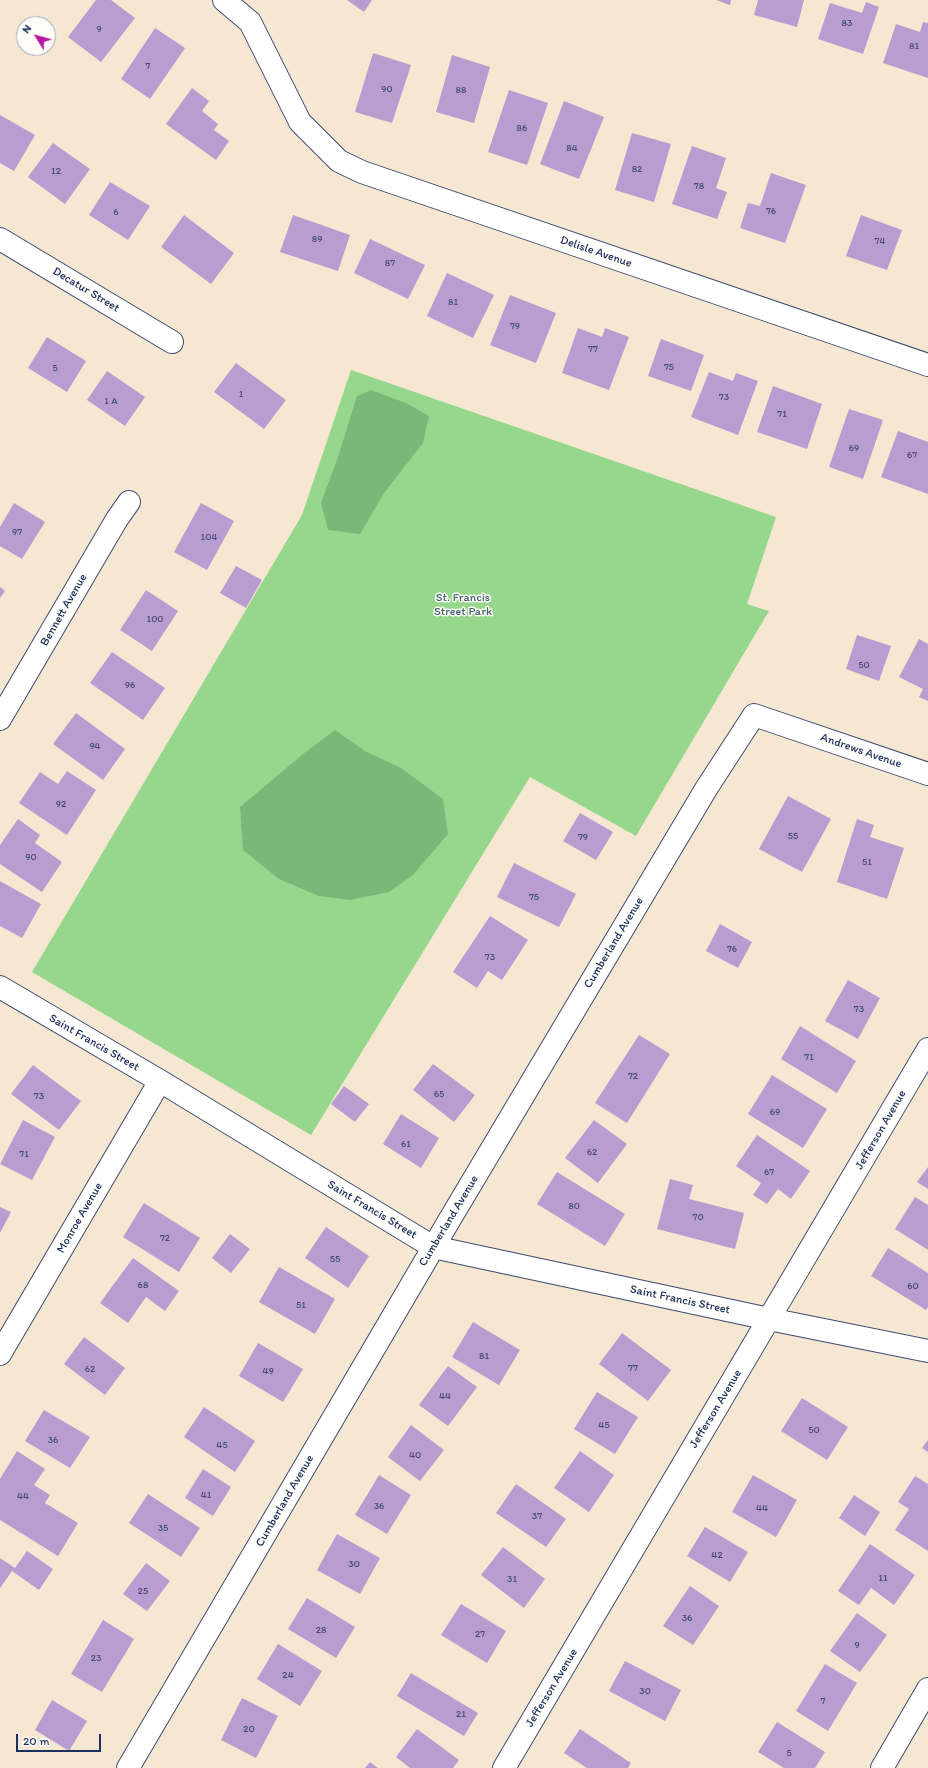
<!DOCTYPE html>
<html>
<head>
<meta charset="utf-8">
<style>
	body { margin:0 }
	#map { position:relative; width:928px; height:1768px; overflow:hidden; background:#f6e7d2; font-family:Itim,sans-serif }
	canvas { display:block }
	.north { position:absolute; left:16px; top:16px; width:40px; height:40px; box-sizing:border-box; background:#fdfcf7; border:1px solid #a3aaba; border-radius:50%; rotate:307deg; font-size:11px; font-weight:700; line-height:16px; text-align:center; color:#1b2f5e }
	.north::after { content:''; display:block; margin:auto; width:14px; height:18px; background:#b5179e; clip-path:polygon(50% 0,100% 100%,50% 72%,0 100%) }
	.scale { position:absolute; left:16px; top:1734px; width:85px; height:18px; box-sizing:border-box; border:2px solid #1b2f5e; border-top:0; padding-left:5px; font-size:12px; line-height:14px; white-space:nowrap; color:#1b2f5e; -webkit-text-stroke:3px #fdfcf7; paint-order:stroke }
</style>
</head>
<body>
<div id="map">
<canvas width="928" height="1768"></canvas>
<div class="north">N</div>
<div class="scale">20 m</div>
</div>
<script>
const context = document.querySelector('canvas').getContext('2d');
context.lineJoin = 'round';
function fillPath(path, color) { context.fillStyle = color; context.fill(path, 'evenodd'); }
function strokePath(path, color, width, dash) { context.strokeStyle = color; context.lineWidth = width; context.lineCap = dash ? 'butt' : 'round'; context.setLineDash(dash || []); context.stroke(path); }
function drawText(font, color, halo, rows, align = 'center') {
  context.font = font + ' Itim,sans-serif'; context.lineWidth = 3; context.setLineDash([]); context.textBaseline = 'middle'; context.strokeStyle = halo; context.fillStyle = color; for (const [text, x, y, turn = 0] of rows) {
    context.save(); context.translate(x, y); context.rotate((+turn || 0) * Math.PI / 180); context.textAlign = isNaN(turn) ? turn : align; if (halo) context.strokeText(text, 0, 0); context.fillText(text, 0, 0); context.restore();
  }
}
const green = new Path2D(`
	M351,370L776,517L747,604L769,611L636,836L530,777L311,1135L32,972L302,515Z`);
const forest = new Path2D(`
	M371,390L406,403L429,416L423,443L384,493L360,534L328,530L321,503L338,457L357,396Z
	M335,730L365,751L401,768L443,799L448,834L413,875L389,892L350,900L319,896L279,879L243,850L240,807L303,754Z`);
const building = new Path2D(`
	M96,0H111L135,18L101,62L68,37Z
	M347,0H372L364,12Z
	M716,0H731L730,5Z
	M758,0H804L797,27L754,15Z
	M866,2L879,7L863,54L818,39L830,3L862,13Z
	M923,22L928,23V78L883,63L896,24L920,32Z
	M155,28L185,48L150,99L121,79Z
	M373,53L411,65L392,123L355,112Z
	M452,55L490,67L474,123L436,112Z
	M192,88L209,101L202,111L218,124L214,130L229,141L216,160L166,124Z
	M509,90L548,103L527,165L488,152Z
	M564,101L604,117L579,179L540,164Z
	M0,115L35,135L14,171L0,163Z
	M632,133L671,144L654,202L615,190Z
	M53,143L90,169L65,204L28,177Z
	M692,146L726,158L716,188L727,192L717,219L672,204Z
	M771,173L806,185L785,243L740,228L748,203L760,206Z
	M110,182L150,206L128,240L89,215Z
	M184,215L234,253L211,284L161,247Z
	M293,215L350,235L338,271L280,252Z
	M861,215L902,230L887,270L846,256Z
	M370,239L425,265L408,299L354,273Z
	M447,273L494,295L473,338L427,316Z
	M510,295L556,313L536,363L490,345Z
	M578,328L602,337L605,328L629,337L609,390L562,373Z
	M47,337L86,361L67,392L28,368Z
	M661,339L704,355L691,391L648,376Z
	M236,363L286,400L264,429L214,392Z
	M107,371L145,397L125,426L87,400Z
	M709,372L733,381L736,373L758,381L738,435L691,417Z
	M773,386L822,404L807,449L757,432Z
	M849,409L883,420L863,479L829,467Z
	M898,431L928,442V494L881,477Z
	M14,503L45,522L22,559L0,546V527Z
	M201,503L234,521L207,570L174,552Z
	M236,566L262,580L246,608L220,593Z
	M0,587L5,591L0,598Z
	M146,590L178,611L152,651L120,630Z
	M857,635L891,646L879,681L846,669Z
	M919,639L928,644V701L919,697L923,689L899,677Z
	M112,652L165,688L143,720L90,683Z
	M76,713L125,749L103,780L53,744Z
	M67,771L96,790L67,835L19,803L40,772L58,784Z
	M788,796L831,819L802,872L759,849Z
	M580,813L613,832L596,860L563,841Z
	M18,819L40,835L35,843L62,862L42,892L0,864V845Z
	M857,819L874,825L870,837L904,848L887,899L837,882Z
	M514,863L576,894L559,927L497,897Z
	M0,881L41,904L22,938L0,926Z
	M490,916L528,940L502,980L488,971L477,988L453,972Z
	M720,924L752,942L738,968L706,951Z
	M848,980L880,998L858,1039L825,1021Z
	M800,1026L856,1061L837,1093L781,1059Z
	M639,1035L670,1054L627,1123L595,1103Z
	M433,1064L475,1095L454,1122L413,1090Z
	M33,1065L81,1101L59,1130L11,1094Z
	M772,1075L827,1109L803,1148L748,1114Z
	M344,1086L369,1104L355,1122L331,1104Z
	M401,1114L439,1138L421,1168L383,1144Z
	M23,1120L55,1137L32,1180L0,1164Z
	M594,1120L627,1144L598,1183L565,1158Z
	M757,1135L810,1171L791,1199L778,1189L767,1204L753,1195L761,1183L736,1166Z
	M928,1167V1189L917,1182Z
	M557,1172L625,1214L605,1246L537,1204Z
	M670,1179L693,1185L689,1199L744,1213L735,1249L657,1229Z
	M915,1197L928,1205V1250L895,1229Z
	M144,1203L200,1238L179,1272L123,1237Z
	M0,1207L11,1212L0,1233Z
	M326,1227L369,1256L348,1288L305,1258Z
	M230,1234L250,1249L231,1273L212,1258Z
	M888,1248L928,1273V1307L926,1310L871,1276Z
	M133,1258L179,1291L165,1311L146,1297L128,1323L100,1303Z
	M279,1267L335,1299L315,1334L259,1302Z
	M473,1322L520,1350L499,1385L452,1357Z
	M622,1333L671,1370L648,1401L599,1364Z
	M84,1337L125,1368L105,1395L64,1364Z
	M258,1343L303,1369L283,1402L239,1376Z
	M448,1366L477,1387L448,1426L419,1405Z
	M597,1392L638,1417L615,1454L574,1429Z
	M802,1398L848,1427L827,1460L781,1431Z
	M204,1407L255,1441L235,1472L184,1437Z
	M44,1410L90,1437L70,1468L25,1441Z
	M411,1425L444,1450L420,1481L388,1457Z
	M928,1440V1452L922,1448Z
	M17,1451L45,1469L34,1485L50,1495L45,1503L78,1523L58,1556L0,1520V1479Z
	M580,1451L614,1475L589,1512L554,1488Z
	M203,1469L231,1487L213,1516L185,1498Z
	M379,1475L411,1495L387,1534L355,1515Z
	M753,1475L797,1500L776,1537L732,1512Z
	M915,1476L928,1484V1551L895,1530L909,1509L898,1502Z
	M516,1484L566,1519L546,1547L496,1513Z
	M148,1494L200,1528L181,1557L129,1523Z
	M854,1495L880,1512L865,1536L839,1518Z
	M705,1527L748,1552L730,1582L687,1556Z
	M337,1534L380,1558L360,1594L317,1570Z
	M870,1544L915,1575L894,1605L871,1588L859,1605L838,1591Z
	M503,1547L545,1579L524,1608L481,1575Z
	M27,1551L53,1569L39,1590L12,1571L0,1588V1558L15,1568Z
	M146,1563L170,1581L147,1611L123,1594Z
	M690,1586L719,1606L693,1645L663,1626Z
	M307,1598L355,1627L336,1658L288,1629Z
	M461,1604L506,1631L487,1663L441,1635Z
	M857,1613L887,1635L860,1672L830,1651Z
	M103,1620L134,1639L102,1692L71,1674Z
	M278,1644L322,1671L300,1706L257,1679Z
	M625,1661L681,1690L665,1721L609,1691Z
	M825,1664L857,1683L828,1731L796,1711Z
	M411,1673L478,1713L464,1736L397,1696Z
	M242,1698L278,1716L256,1758L221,1740Z
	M52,1700L87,1721L69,1751L35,1730Z
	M777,1722L825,1752L815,1768H784L758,1752Z
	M417,1729L459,1760L453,1768H410L396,1757Z
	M580,1729L631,1763L628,1768H587L564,1753Z
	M370,1762L378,1768H365Z`);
const street = new Path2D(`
	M224,0L250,22L300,122L339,161L362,172L928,365
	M0,239L172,342
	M0,719L117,519L129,502
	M0,987L160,1081L433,1247L769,1319L928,1351
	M0,1354L160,1081
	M128,1768L450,1219L706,789L754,715L928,774
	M504,1768L928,1049
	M882,1768L928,1689`);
const numberNames = [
	["83",847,23],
	["9",99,29],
	["81",914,46],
	["7",148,66],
	["90",387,89],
	["88",461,90],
	["86",522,128],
	["84",572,148],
	["82",637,169],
	["12",56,171],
	["78",699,186],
	["76",771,211],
	["6",116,212],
	["89",317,239],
	["74",880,241],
	["87",390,263],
	["81",453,302],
	["79",515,326],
	["77",593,349],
	["75",669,367],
	["5",55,368],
	["1",241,394],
	["73",724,397],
	["1 A",111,401],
	["71",782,414],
	["69",854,448],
	["67",912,455],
	["97",17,532],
	["104",209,537],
	["100",155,619],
	["50",864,665],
	["96",130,685],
	["94",95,746],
	["92",61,804],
	["55",793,836],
	["79",583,837],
	["90",31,857],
	["51",867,862],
	["75",534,897],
	["76",732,949],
	["73",490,957],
	["73",859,1009],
	["71",809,1057],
	["72",633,1076],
	["65",439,1094],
	["73",39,1096],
	["69",775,1112],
	["61",406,1144],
	["62",592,1152],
	["71",24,1154],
	["67",769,1172],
	["80",574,1206],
	["70",698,1217],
	["72",165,1238],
	["55",335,1259],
	["68",143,1285],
	["60",913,1286],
	["51",301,1305],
	["81",484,1356],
	["77",633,1368],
	["62",90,1369],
	["49",268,1371],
	["44",445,1396],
	["45",604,1425],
	["50",814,1430],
	["36",53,1440],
	["45",222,1445],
	["40",415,1455],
	["41",206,1495],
	["44",23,1496],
	["36",379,1506],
	["44",762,1508],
	["37",537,1516],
	["35",163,1528],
	["42",717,1555],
	["30",354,1564],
	["11",883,1578],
	["31",512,1579],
	["25",143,1591],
	["36",687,1618],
	["28",321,1630],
	["27",480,1634],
	["9",857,1645],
	["23",96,1658],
	["24",288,1675],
	["30",645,1691],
	["7",823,1701],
	["21",461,1714],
	["20",249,1729],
	["5",789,1753]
];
const streetNames = [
	["Delisle Avenue",596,252,19],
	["Decatur Street",86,290,31],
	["Bennett Avenue",64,610,-60],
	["Andrews Avenue",861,751,19],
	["Cumberland Avenue",614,943,-59],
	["Saint Francis Street",94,1043,30],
	["Jefferson Avenue",881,1130,-60],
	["Saint Francis Street",372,1210,31],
	["Monroe Avenue",80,1218,-60],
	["Cumberland Avenue",449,1221,-59],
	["Saint Francis Street",680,1300,12],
	["Jefferson Avenue",716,1409,-59],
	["Cumberland Avenue",285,1501,-60],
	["Jefferson Avenue",552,1688,-59]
];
const parkNames = [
	["St. Francis",463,598],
	["Street Park",463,612]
];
fillPath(green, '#97d78d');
fillPath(forest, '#79b878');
fillPath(building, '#b99cd0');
strokePath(street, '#3c4b6f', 24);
strokePath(street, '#fff', 22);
drawText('10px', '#424a7a', null, numberNames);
drawText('12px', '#1b2f5e', '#fdfcf7', streetNames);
drawText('12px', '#40616c', '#fdfcf7', parkNames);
</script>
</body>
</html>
